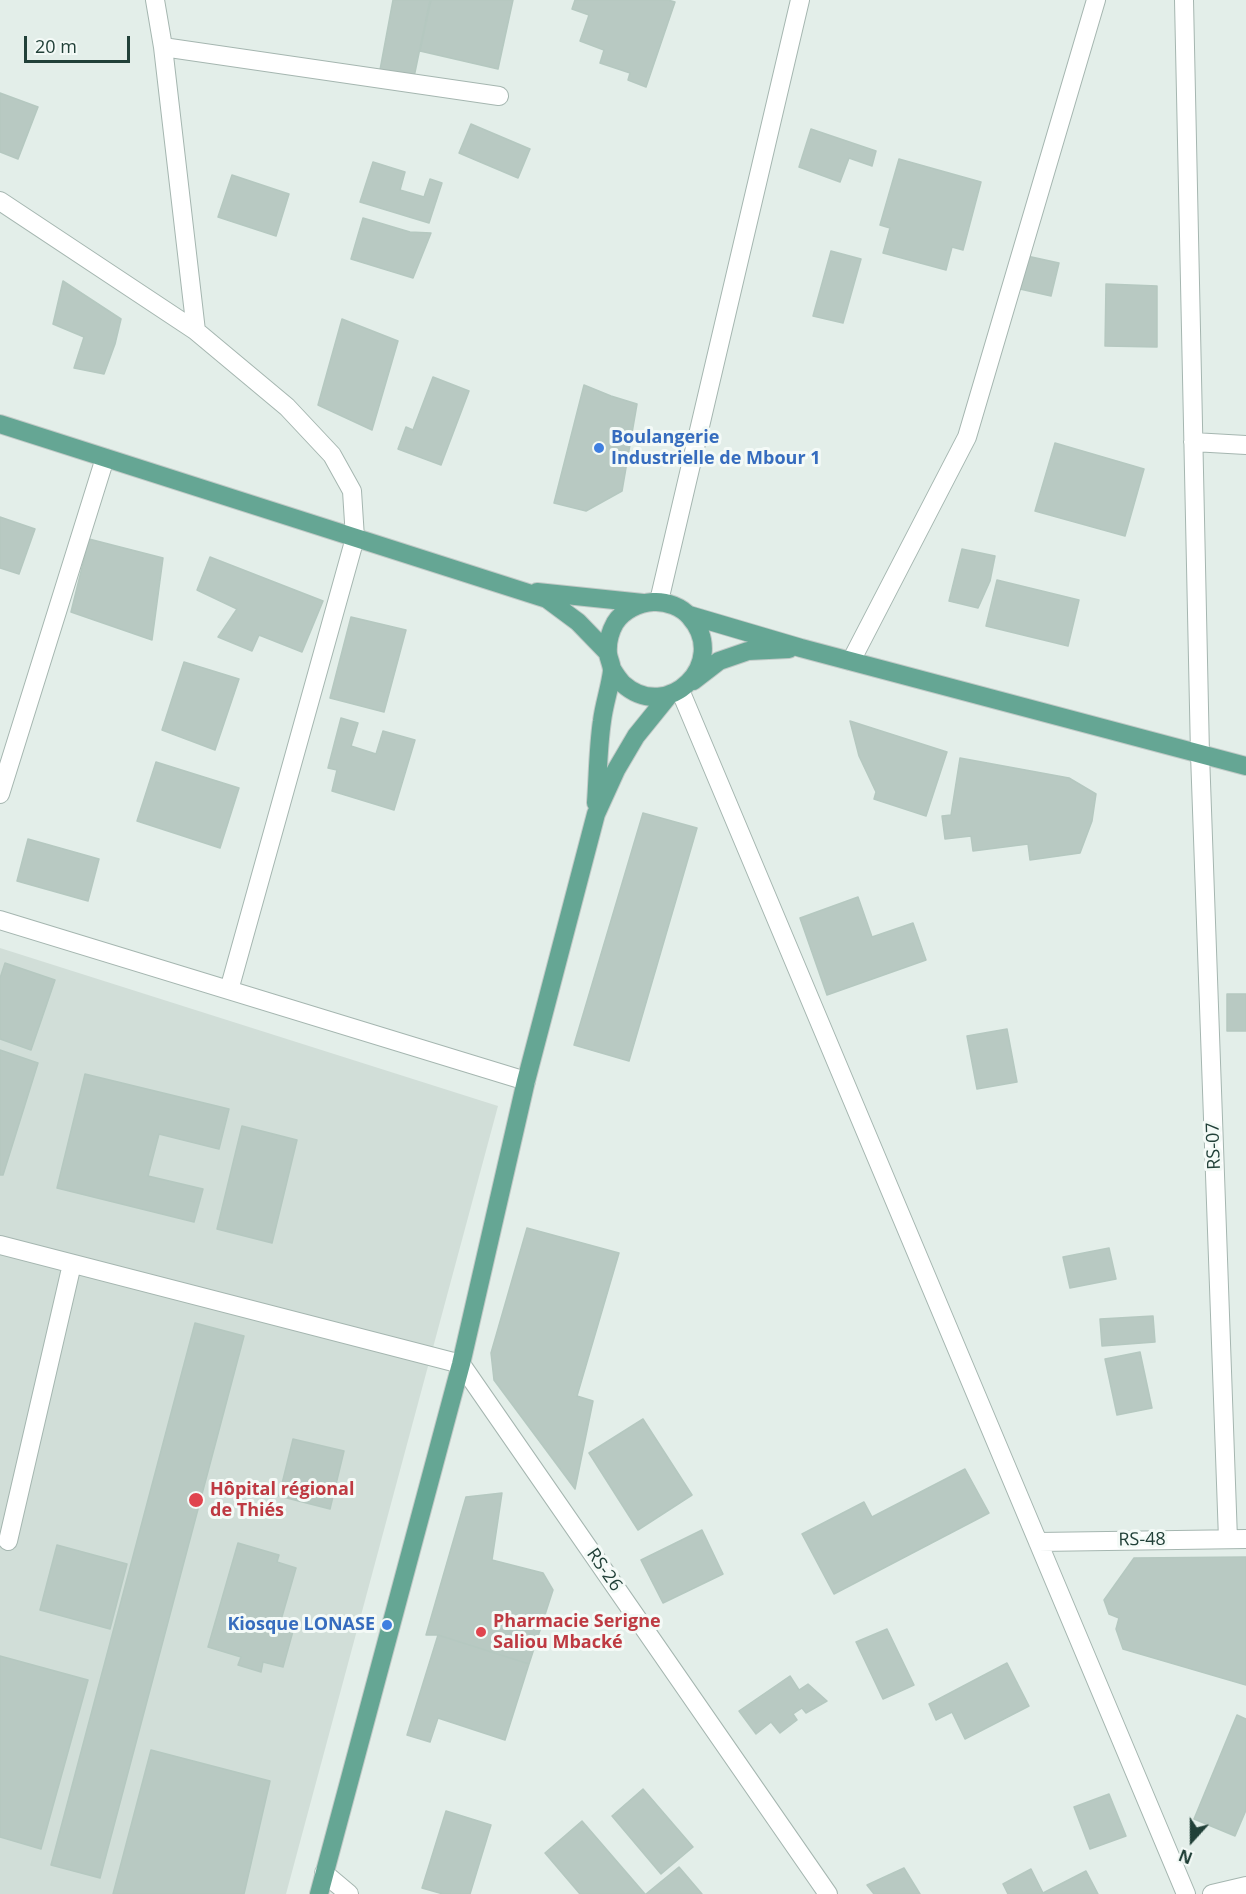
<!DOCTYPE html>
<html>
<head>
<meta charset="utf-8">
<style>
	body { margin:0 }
	#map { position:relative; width:1246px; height:1894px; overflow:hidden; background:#e3eee9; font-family:"Open Sans",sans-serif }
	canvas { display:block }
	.north { position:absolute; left:1162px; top:1810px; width:60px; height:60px; -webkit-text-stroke:4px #f4faf7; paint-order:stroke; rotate:201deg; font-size:16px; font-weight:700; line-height:24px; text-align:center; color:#214038 }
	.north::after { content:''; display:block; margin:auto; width:21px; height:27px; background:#214038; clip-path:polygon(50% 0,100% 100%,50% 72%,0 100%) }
	.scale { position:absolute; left:24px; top:36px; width:106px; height:27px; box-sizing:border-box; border:3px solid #214038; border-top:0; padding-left:8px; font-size:18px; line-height:21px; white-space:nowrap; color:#214038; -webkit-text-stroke:4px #f4faf7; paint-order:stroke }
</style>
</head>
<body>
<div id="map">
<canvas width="1246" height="1894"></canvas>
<div class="north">N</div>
<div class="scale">20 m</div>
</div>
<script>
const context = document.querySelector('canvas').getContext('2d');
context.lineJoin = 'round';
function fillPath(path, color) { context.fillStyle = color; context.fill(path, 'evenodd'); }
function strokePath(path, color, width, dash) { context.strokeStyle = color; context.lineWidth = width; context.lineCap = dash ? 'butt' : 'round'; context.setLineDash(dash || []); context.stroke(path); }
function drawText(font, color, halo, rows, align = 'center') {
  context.font = font + ' "Open Sans",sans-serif'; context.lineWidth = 6; context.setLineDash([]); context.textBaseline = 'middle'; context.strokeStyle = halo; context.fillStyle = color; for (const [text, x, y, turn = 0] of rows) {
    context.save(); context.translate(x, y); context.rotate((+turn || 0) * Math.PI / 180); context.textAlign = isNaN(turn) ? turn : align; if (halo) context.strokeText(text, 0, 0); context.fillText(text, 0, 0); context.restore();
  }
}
const built = new Path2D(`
	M0,948L498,1106L286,1894H0Z`);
const building = new Path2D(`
	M393,0H430L414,77L380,70Z
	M431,0H513L498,69L420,51Z
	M575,0H668L675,2L646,87L628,80L630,73L600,63L604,50L580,41L589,15L572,9Z
	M0,93L38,107L18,159L0,152Z
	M471,124L530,149L518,178L459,153Z
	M811,129L876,151L872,166L849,158L840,182L799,167Z
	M899,159L981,182L963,250L952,247L946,270L883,253L890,228L880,225Z
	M373,162L405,172L400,190L424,197L430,179L442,183L429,223L360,202Z
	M232,175L289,194L276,236L218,217Z
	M363,218L410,232L431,233L413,278L351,259Z
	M831,251L861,259L843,323L813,316Z
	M1027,256L1059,263L1051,296L1020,289Z
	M63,281L121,319L115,344L104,374L74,368L84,337L53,324Z
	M1106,284L1157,286V347L1105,346Z
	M342,319L398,341L372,430L318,405Z
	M433,377L469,391L441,465L398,449L406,427L413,430Z
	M584,385L611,396L637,404L622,491L586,511L554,503Z
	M1055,443L1144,469L1125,536L1035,511Z
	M0,517L35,529L19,574L0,568Z
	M89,539L163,558L152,640L71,612Z
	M962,549L995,556L990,581L978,608L949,601Z
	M210,557L323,601L302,652L259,635L252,651L218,637L237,609L197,590Z
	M997,580L1079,600L1068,646L986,626Z
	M351,617L406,630L384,712L330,698Z
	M184,662L239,679L215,750L162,730Z
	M341,718L358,723L351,746L376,754L383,731L415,740L394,810L332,791L337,770L328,768Z
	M850,721L947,752L926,816L874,799L876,792L859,756Z
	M960,758L1069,778L1096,794L1092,821L1080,853L1030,860L1028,844L973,851L971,836L945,839L942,816L951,815Z
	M156,762L239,788L220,848L137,821Z
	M643,813L697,828L629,1061L574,1045Z
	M28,839L99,859L88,901L17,881Z
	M858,897L872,937L913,923L926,960L827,995L800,918Z
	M5,963L55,980L31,1050L0,1039V978Z
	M1227,994H1246V1031H1227Z
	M1007,1029L1017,1082L977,1089L967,1036Z
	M0,1050L38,1063L3,1175H0Z
	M85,1074L229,1109L219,1149L159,1134L148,1176L203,1189L194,1222L57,1188Z
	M242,1126L297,1140L272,1243L217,1229Z
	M527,1228L619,1253L577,1396L593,1401L575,1489L494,1380L491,1353Z
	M1109,1248L1116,1279L1070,1288L1063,1257Z
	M1153,1316L1155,1342L1102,1346L1100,1319Z
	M195,1323L244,1336L100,1878L51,1865Z
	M1140,1352L1152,1408L1117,1415L1105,1359Z
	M643,1419L692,1495L638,1530L589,1453Z
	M293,1439L344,1451L330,1509L279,1496Z
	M965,1469L989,1513L834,1594L802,1534L864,1502L872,1517Z
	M502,1493L492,1560L543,1573L553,1590L529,1664L438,1635H426L466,1497Z
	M702,1530L723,1574L663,1603L641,1560Z
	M238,1543L279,1555L277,1562L296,1568L281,1620L295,1624L283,1667L263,1662L261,1672L238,1665L241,1657L208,1647Z
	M57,1545L127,1564L110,1629L40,1610Z
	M1246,1557V1685L1123,1649L1116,1629L1119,1618L1109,1614L1104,1600L1134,1558Z
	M887,1629L914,1685L883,1699L856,1642Z
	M438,1635L529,1664L505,1740L438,1718L430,1742L407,1735Z
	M0,1656L88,1680L41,1849L0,1837Z
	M1007,1663L1029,1706L965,1739L952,1712L936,1720L929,1704Z
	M790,1676L799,1690L808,1684L827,1701L806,1713L802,1708L793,1714L797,1720L780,1733L771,1722L756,1734L739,1711Z
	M1237,1715L1246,1719V1810L1235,1836L1194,1819Z
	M151,1750L270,1781L244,1894H113Z
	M643,1789L693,1847L661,1874L612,1816Z
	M1109,1794L1126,1836L1090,1849L1074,1807Z
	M446,1811L491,1825L470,1894H443L422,1888Z
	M582,1821L645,1894H580L545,1853Z
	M679,1867L702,1894H646Z
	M904,1868L920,1894H874L867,1885Z
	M1031,1869L1043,1893L1086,1871L1098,1894H1008L1003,1884Z`);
const minor = new Path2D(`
	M155,0L163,47L196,331L287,407L332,455L352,491L355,538L229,990
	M1184,0L1200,754L1228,1539
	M163,47L499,96
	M0,201L196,331
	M1193,442L1246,445
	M659,601L800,0
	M851,661L967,437L1096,0
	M680,690L1186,1894
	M0,794L105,458
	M0,920L526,1081
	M0,1245L461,1364L828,1894
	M8,1541L72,1264
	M1038,1542L1246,1539
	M324,1873L349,1894
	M1212,1894L1246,1886`);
const major = new Path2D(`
	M0,424L547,599L578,622L608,653
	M537,592L643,603
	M689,615L801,648L1246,766
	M693,681L719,661L748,651L789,649
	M596,803C598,775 598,748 602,721C604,704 610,688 612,671C612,665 609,660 608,654C607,643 610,632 615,623C623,610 639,603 653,602C666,601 682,607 690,617C730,662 668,724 623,684C619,680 615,674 612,669
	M319,1894L461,1364L526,1081L596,814L616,770L636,736L670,694`);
const markers = [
	[599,448,6,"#3f7fe0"],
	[196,1500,8,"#e0444e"],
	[387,1625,6,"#3f7fe0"],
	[481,1632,6,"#e0444e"]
];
const shopNames = [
	["Boulangerie",611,438],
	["Industrielle de Mbour 1",611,459],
	["Kiosque LONASE",375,1625,"right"]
];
const streetNames = [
	["RS-07",1214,1146,-92],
	["RS-48",1142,1540,-1],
	["RS-26",604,1570,55]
];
const healthNames = [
	["Hôpital régional",210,1490],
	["de Thiés",210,1511],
	["Pharmacie Serigne",493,1622],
	["Saliou Mbacké",493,1643]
];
fillPath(built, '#d1ded8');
fillPath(building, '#b8c9c2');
strokePath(building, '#b5c8c0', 1.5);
strokePath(minor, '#a5b6b0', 20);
strokePath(major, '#c1cac7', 20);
strokePath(minor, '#fff', 18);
strokePath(major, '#65a694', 18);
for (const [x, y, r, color] of markers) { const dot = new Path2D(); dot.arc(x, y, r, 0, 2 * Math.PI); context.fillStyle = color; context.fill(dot); strokePath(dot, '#f4faf7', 2); }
drawText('bold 18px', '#366cbe', '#f4faf7', shopNames, 'left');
drawText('18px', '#214038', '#f4faf7', streetNames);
drawText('bold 18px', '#be3a42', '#f4faf7', healthNames, 'left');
</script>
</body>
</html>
